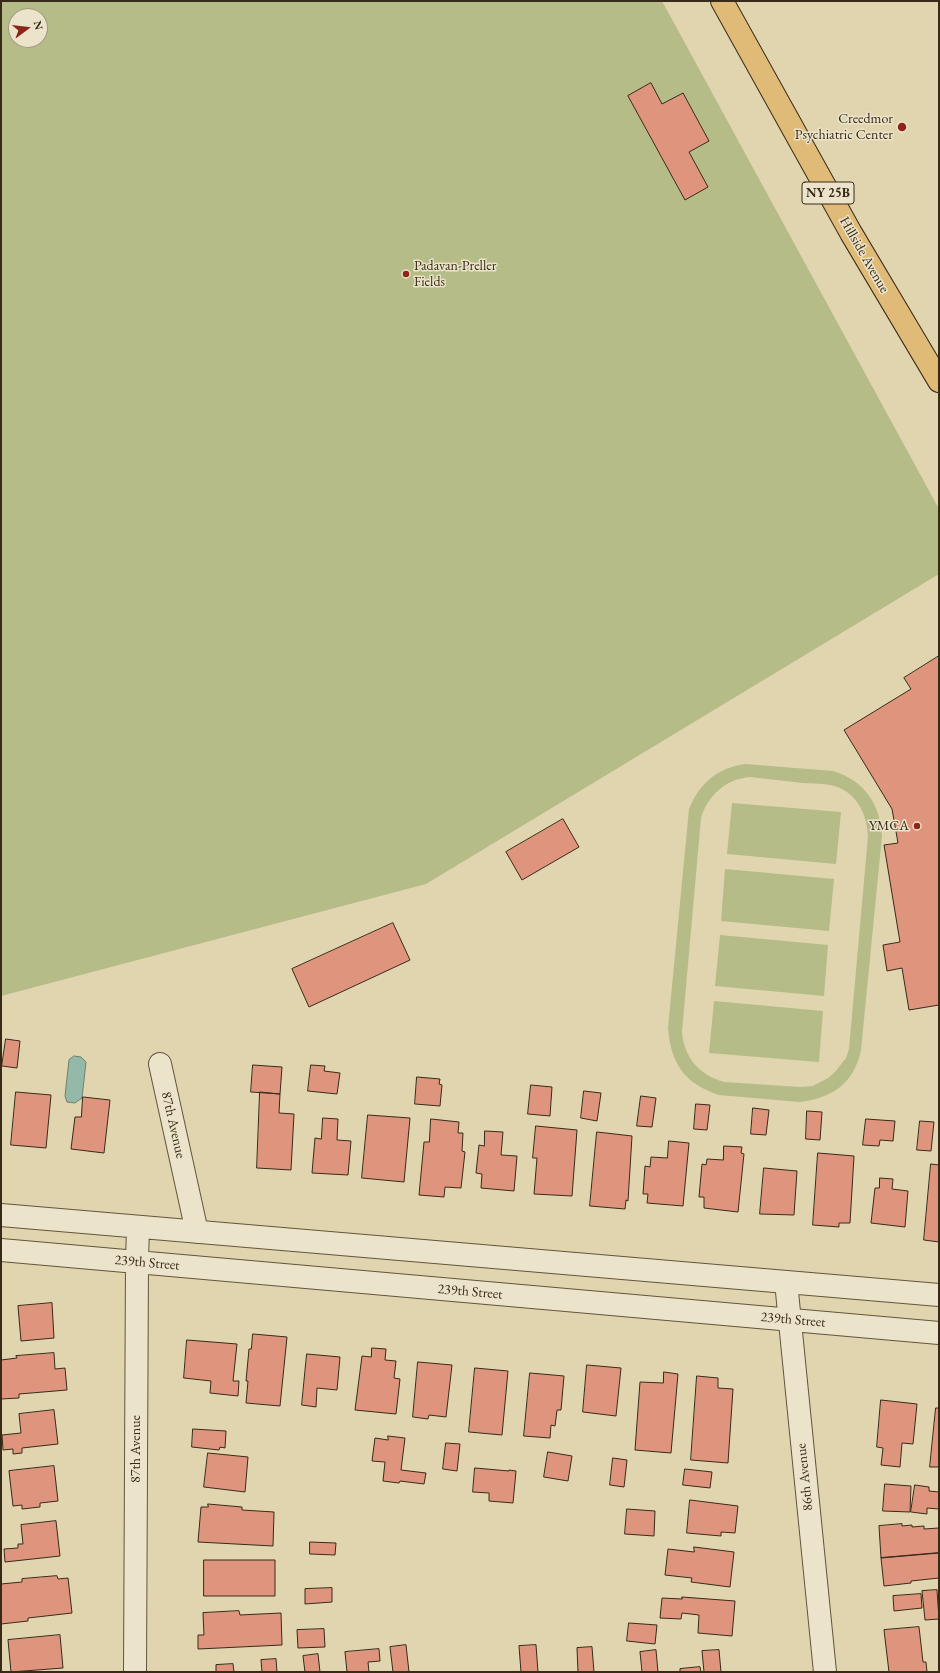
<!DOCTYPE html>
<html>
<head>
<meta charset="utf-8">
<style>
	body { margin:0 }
	#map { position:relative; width:940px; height:1673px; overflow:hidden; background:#e0d5ae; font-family:"EB Garamond",serif }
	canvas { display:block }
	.frame { position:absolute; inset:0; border:2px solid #382a18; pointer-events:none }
	.north { position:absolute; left:8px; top:8px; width:40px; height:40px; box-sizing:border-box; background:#ebe4ca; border:1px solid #a39a83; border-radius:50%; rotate:75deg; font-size:11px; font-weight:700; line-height:16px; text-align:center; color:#382a18 }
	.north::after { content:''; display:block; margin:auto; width:14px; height:18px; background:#8f2418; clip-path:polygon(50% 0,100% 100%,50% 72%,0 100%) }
</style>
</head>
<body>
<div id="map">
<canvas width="940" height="1673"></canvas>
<div class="frame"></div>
<div class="north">N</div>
</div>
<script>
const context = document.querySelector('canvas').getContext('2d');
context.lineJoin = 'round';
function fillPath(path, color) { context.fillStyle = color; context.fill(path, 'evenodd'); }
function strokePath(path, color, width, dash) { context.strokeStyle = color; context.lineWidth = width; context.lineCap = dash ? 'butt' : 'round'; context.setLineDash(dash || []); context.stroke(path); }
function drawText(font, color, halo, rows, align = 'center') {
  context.font = font + ' "EB Garamond",serif'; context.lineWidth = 3; context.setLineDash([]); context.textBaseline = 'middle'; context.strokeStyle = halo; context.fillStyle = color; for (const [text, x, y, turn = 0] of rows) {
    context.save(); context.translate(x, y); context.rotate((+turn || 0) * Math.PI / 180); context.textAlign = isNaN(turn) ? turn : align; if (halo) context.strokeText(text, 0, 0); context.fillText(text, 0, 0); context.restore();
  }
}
const green = new Path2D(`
	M1,1H662L939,509V574L426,884L1,996ZM16,16H40V40H16Z
	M745,764L833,771C865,781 880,804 882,836L861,1050C854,1083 833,1098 800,1102L719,1095C684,1083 671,1064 668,1028L689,809C700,783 717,768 745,764ZM750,777C768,779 785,781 803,783C813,784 824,783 834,786C857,792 867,815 868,836L849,1049L846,1058L835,1072L828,1078L813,1086L800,1087L724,1082C699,1075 684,1057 682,1032L701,818C708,795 726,779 750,777Z
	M732,803L841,812L836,864L727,854Z
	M725,869L834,879L829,931L721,921Z
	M720,935L828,945L824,996L715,986Z
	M714,1001L823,1011L819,1062L709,1053Z`);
const water = new Path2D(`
	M74,1056L81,1057L86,1062L82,1098L75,1103L67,1102L65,1096L69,1060Z`);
const building = new Path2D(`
	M651,83L662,104L683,93L709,141L689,152L708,187L685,200L628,96Z
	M939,656V1005L909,1010L902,968L887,971L883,945L900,942L884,845L898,843L892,809L844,730L911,689L904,678Z
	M563,819L579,847L522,880L506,852Z
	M393,923L410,960L309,1007L292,969Z
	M6,1039L20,1041L17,1068L2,1066Z
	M253,1065L282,1067L280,1094L251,1092Z
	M311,1065L325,1066L324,1071L340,1073L337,1094L308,1091Z
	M417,1077L440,1079L439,1084L442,1085L440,1106L415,1104Z
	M531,1085L552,1087L550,1116L528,1114Z
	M584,1091L601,1093L597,1121L581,1118Z
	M16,1092L51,1095L46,1148L11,1145Z
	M260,1092L280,1094L279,1113L294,1114L291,1170L257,1168Z
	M641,1096L656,1098L652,1127L637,1126Z
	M83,1097L110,1100L104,1153L71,1149L75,1117H81Z
	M696,1104L710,1105L707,1130L694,1129Z
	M753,1108L769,1110L766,1135L751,1134Z
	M807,1111L822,1112L820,1140L806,1139Z
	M368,1115L410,1118L404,1182L362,1178Z
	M323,1118L338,1119L337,1140L351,1141L348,1175L312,1173L315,1138L321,1139Z
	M431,1119L459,1122L458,1133H463L462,1151L465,1152L461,1188L445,1187L444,1197L419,1195L424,1142H429Z
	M866,1119L895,1121L893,1141L880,1140L879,1146L863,1145Z
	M920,1121L934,1122L931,1151L917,1150Z
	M536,1126L577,1130L572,1196L534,1194L537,1158H533Z
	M485,1131L503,1132L501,1155L517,1156L514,1191L481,1188L482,1174L476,1173L479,1145L484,1146Z
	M597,1132L632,1136L628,1201L626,1200L625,1209L590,1206Z
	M669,1141L689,1143L683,1206L647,1203L648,1194H643L645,1166L650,1167L651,1157L667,1158Z
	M724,1146L742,1147L741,1153L744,1154L738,1212L704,1208V1197H699L702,1164L706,1165L707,1159L723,1160Z
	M818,1153L854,1156L850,1223H839V1227L813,1225Z
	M931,1164L939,1165V1242L924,1240Z
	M764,1168L797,1171L794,1215L760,1214Z
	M880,1178L893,1179L892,1189L908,1191L905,1227L871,1223L875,1188H879Z
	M52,1303L54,1338L21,1341L18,1306Z
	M253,1334L287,1337L280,1406L246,1403L248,1381H246L249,1349H251Z
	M187,1340L237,1344L233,1381H239L238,1396L210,1393L211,1381L184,1378Z
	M372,1348L386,1349L385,1360L396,1361L394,1378L400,1379L396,1414L355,1410L362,1356L371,1357Z
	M54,1353L55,1369L65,1368L67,1390L19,1394V1398L1,1399V1360L17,1358L16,1356Z
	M307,1354L340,1357L337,1390L317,1388L316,1407L302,1405Z
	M418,1362L452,1365L446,1417L429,1415L428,1419L413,1417Z
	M587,1365L621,1368L616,1416L583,1412Z
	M475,1368L508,1371L502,1435L469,1432Z
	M664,1372L678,1374L671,1453L635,1450L640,1382L663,1383Z
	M530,1373L564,1376L561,1410H557L555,1426L551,1425L550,1438L524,1436Z
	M697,1376L718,1378V1388L733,1389L728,1463L691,1460Z
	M881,1400L917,1404L913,1444L902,1443L900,1467L881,1465L883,1448L877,1447Z
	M936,1408H939V1467H930Z
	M54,1410L58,1444L22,1448V1453L13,1454V1449L3,1450L2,1435L21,1433L19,1414Z
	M193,1429L226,1431L225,1448L220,1447L219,1450L192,1447Z
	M388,1436L405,1438L401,1470L426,1473L424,1484L400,1481L399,1483L383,1481L385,1462L372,1461L375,1438L388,1440Z
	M446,1443L460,1444L457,1471L443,1469Z
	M548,1452L572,1456L568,1481L544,1477Z
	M208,1453L248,1457L245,1492L204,1487Z
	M613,1458L627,1460L624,1487L610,1485Z
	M54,1466L58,1501L40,1503V1507L22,1509V1505L13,1506L9,1471Z
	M475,1468L509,1471V1470L516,1471L513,1503L489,1501V1493L473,1492Z
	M685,1469L712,1472L710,1488L683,1485Z
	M885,1484L911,1486L910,1512L883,1511Z
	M915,1485L929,1487V1491L939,1492V1509L927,1508V1514L911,1512Z
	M690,1500L738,1506L735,1533L721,1532V1536L687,1533Z
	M208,1504L242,1507V1510L274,1512L273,1546L198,1542L201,1507H208Z
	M627,1509L655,1511L654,1536L625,1534Z
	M56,1521L60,1556L5,1562L4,1549L18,1548V1544H23L21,1525Z
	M902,1524V1526L912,1525V1527L924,1526V1529L939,1528V1553L881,1558L879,1526Z
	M310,1542L336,1543L335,1555L310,1554Z
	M694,1547L734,1552L730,1587L691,1582L692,1578L665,1575L668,1549L694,1552Z
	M939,1553V1578L911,1581V1583L884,1586L881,1558Z
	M204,1560H275V1596H204Z
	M57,1576L58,1579L68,1578L72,1613L28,1618V1621L1,1624V1584L22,1582V1579Z
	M332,1588V1602L305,1604V1589Z
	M937,1590L939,1619L925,1620L922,1591Z
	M921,1594L922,1608L894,1611L893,1596Z
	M682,1597L735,1601L732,1636L698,1633L699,1615L682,1613L681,1619L660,1618L662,1598L682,1599Z
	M239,1611L240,1615L281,1613L282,1645L198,1649V1635H204L203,1613Z
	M629,1623L657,1625L655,1644L627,1641Z
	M919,1627L923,1662H926L927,1672H889L884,1630Z
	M324,1629L325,1647L298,1648L297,1630Z
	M60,1635L63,1668L11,1672L8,1640Z
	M406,1645L409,1672H393L390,1647Z
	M536,1645L538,1672H521L519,1646Z
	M592,1647L594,1672H578L577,1648Z
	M379,1649L380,1661L368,1662L369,1672H347L345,1652Z
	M656,1650L658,1672H642L640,1652Z
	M719,1650L721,1672H704L702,1651Z
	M318,1654L320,1672H305L303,1656Z
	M276,1659L277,1672H262L261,1660Z
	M233,1664L234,1672H216V1665Z
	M700,1667L701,1672H680V1669Z`);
const street = new Path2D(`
	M160,1064L197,1232
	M1,1215L939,1295
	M1,1250L939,1333
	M786,1282L825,1672
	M135,1672L137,1262L138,1227`);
const primary = new Path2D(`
	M722,1L851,233L939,381`);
const markers = [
	[902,127,5,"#8f2418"],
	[406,274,4,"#8f2418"],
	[917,826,4,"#8f2418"]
];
const shields = [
	[828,193,52]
];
const shieldNames = [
	["NY 25B",828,193]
];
const poiNames = [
	["Creedmor",893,119],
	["Psychiatric Center",893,135],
	["Padavan-Preller",414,266,"left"],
	["Fields",414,282,"left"],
	["YMCA",909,826]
];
const streetNames = [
	["Hillside Avenue",864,255,60],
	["87th Avenue",173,1125,77],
	["239th Street",147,1263,5],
	["239th Street",470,1292,5],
	["239th Street",793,1320,5],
	["87th Avenue",136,1449,-90],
	["86th Avenue",805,1477,-96]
];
fillPath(green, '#b5bc88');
fillPath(water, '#94b9a9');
strokePath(water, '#6f806f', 1);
fillPath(building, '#df957d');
strokePath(building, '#382a18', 1);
strokePath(street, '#62553e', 24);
strokePath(primary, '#382a18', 24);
strokePath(street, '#ebe4ca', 22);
strokePath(primary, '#e0ba77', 22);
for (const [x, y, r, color] of markers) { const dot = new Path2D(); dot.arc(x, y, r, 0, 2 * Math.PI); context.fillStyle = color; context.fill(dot); strokePath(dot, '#ebe4ca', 1.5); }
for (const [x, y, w] of shields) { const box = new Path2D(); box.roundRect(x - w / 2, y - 11, w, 22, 3); context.fillStyle = '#ebe4ca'; context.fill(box); strokePath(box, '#382a18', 1); }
drawText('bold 13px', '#382a18', null, shieldNames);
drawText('14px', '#382a18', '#ebe4ca', poiNames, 'right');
drawText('14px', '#382a18', '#ebe4ca', streetNames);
</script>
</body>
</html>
